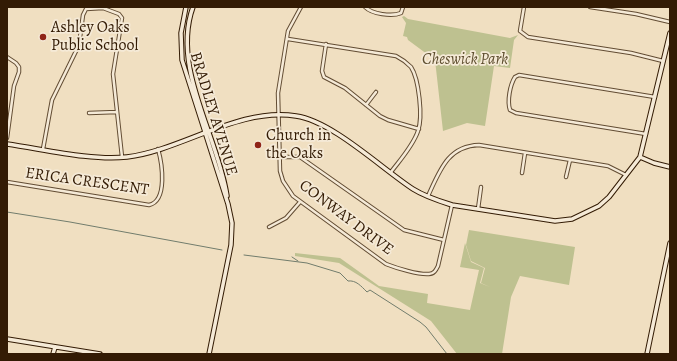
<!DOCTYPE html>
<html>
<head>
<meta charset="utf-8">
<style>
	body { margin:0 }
	#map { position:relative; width:677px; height:361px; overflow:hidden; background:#f0dfc1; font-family:Alegreya,serif }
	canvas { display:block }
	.frame { position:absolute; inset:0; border:8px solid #331b04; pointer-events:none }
</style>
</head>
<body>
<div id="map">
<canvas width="677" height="361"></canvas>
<div class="frame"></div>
</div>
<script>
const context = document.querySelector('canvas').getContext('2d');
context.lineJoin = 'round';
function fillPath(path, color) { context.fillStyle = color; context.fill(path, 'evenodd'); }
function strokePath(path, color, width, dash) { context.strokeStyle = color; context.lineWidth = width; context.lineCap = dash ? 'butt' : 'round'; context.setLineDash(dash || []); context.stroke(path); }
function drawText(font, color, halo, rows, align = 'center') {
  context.font = font + ' Alegreya,serif'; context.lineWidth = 3.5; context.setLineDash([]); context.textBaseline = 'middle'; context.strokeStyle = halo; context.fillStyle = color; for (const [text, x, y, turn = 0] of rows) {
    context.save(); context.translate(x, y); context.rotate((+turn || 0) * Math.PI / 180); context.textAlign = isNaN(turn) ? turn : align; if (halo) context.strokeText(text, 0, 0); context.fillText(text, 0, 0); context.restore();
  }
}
const green = new Path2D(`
	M404,16L408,19L510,38L518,35L514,40L510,68L494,66L485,126L467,123L443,131L435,60L408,40L407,37L403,36L406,23L402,17Z
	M469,230L575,247L569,285L520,276L511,297L502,354H457L431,321L339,263L295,256V253L340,258L379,286L428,294L427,303L470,310L479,270L460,267L465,243L471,262L484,268L480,283L490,287L481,283L485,268L471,261L466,245Z`);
const stream = new Path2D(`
	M7,212L70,222L222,250
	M244,255L307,263L340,273L348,281C356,280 361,286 367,292L370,290L420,322L426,327L447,354
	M292,257L298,261`);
const street = new Path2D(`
	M301,7L288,31L278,93L280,171L283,181L293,196L386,264C396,268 419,275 429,274C434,274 436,270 438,266L452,205
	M365,7C372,14 392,17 401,13L403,7
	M524,7L520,31L528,37L631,53L663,61
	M590,7L636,14L670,22
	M288,39L396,56C402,59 406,62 411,67C419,79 423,117 418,131C413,146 400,160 391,172
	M326,44L322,71L324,77L345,88L380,116L388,120L419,129
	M7,57L16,63L19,67V72L14,86L7,138
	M366,105L376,92
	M89,113L117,112
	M646,134L516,113L510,110C507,101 510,85 515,77L519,75L655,97
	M43,149L52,100L79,45L83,15L86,9L103,8L119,14L122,18L113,74L122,157
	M278,157H300L404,230L444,240
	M522,173L525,153
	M566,177L570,160
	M7,182L149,205C168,201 162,163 158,149
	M428,196C440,170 448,146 479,145L608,166L626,175
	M478,209L481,187
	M269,227L286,218L300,202`);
const secondary = new Path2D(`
	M186,7L181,33L182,60L228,204L232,223L231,245L209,354
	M193,7C171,68 218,136 227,196
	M7,144C43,149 91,161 127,157C183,150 238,107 296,116C332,121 381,168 413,189C424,196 439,201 452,205L555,221L572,219L599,206L609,197L640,157L670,33
	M640,157L654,163L670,167
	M7,339L100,354
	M53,354L55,347
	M647,354L670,243`);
const markers = [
	[43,37,4,"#8f2418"],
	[258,145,4,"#8f2418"]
];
const poiNames = [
	["Ashley Oaks",51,28],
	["Public School",51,46],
	["Church in",266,136],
	["the Oaks",266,154]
];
const parkNames = [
	["Cheswick Park",465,60]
];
const streetNames = [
	["BRADLEY AVENUE",213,114,73],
	["ERICA CRESCENT",87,182,8],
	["CONWAY DRIVE",346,218,37]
];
fillPath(green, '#bec190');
strokePath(stream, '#717c6c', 1);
strokePath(street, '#624c33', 4.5);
strokePath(secondary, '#331b04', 5.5);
strokePath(street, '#f5ead7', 2.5);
strokePath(secondary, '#f5ead7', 3.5);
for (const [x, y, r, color] of markers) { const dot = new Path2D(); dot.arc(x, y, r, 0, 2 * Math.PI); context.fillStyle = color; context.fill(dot); strokePath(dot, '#f5ead7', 1.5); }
drawText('16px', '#331b04', '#f5ead7', poiNames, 'left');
drawText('italic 16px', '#5d4d2e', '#f5ead7', parkNames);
drawText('16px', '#331b04', '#f5ead7', streetNames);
</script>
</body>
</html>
